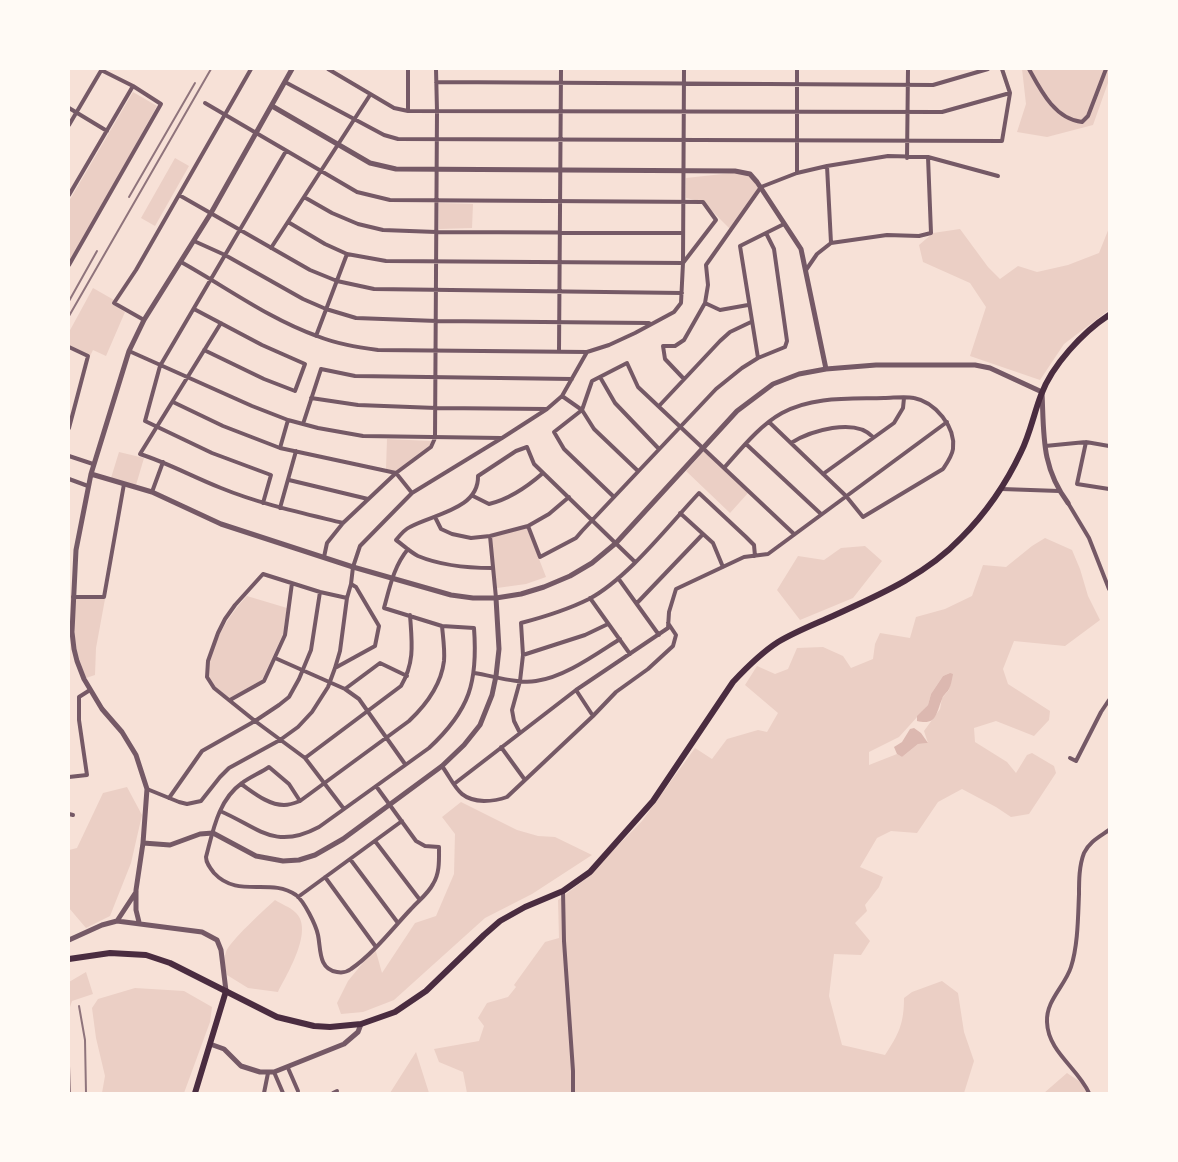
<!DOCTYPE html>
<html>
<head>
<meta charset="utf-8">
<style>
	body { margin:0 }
	#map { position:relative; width:1178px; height:1162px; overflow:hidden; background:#f7e1d7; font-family:"Noto Sans",sans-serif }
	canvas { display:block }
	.frame { position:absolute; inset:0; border:70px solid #fffaf5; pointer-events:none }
</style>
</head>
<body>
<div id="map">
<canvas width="1178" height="1162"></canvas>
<div class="frame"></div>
</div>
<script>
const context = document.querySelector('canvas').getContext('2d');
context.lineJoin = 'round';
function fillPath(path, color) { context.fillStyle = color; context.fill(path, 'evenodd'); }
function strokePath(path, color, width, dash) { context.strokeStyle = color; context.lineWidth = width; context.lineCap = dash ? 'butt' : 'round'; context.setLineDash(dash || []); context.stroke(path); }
const green = new Path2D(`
	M1022,69H1109V80L1093,125L1047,137L1017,132L1026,104Z
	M133,92L157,106L69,265V201Z
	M175,158L189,166L155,226L141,218Z
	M741,172L750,174L761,187L731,230L703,202L686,198V178Z
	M439,203L473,204L472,228L439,229Z
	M1109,228V310L1064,344L1040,380L970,356L986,307L970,283L923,262L919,245L933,233L960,229L988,267L1000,279L1018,266L1037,272L1068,265L1099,253Z
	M93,288L114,300L112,304L125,312L106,356L93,350L90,356L69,345V332Z
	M387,439L431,441L430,446L396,472L386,469Z
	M704,451L748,493L730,513L686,471Z
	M119,452L144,458L136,485L111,478Z
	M527,528L546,577L526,584L497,588L491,537Z
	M1045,538L1072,550L1080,569L1088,596L1100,620L1065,646L1014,641L1003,669L1008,684L1050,711L1049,720L1034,736L996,721L974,728L975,742L1007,762L1016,773L1027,755L1032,753L1054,766L1056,773L1029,814L1011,817L996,807L962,789L938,802L917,833L891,831L877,838L860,867L883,877L879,887L865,905L867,911L855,923L870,941L861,955L834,954L829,996L842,1045L885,1055C899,1034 904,1023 904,998L912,992L942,981L958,993L964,1032L974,1061L964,1093H467L463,1072L439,1062L434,1049L479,1041L484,1026L478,1018L487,1003L508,997L516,987L514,985L545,942L559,938L558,900L583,881L642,821L695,748L712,759L727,739L758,730L767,732L778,713L745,685L757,666L775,674L788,669L797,648L823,647L843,656L851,668L873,659L875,644L880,633L910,638L916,617L945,609L972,596L983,565L1006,567L1032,546ZM950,673L949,690L942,698L940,709L924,731L928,743L918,744L902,757L897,754L869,765V752L899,737L928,705L931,694L943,676Z
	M865,546L882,561L853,598L800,620L777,590L798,556L824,560L841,548Z
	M247,596L287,608L283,634L262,680L230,698C222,693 210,685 209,676C205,651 231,612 247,596Z
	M74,598L105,599L96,648L95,675L86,678L75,648Z
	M127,787L142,815L131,863L110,916L86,928L69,908V850L77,848L103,793Z
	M461,802L517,830L538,836L555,837L592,855L532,894L485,918L394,1000L363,1012L341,1014L337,1003L348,981L375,948L382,973L415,923L436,916L454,874L455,834L442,817Z
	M275,900C281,904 290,907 295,912C315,929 287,974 278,992L248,988L227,975C225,967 223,960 226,952C229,942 265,909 275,900Z
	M86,972L93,994L72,1001L69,1010V982Z
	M135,988L184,991L212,1007L210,1022L184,1093H102L105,1076L96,1038L92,1008L98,999Z
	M416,1052L429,1093H390Z
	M1067,1073L1082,1083L1087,1093H1044Z`);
const water = new Path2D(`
	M950,673L953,674C952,679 951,685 949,689C947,693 943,695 942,699C936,713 937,726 917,721V716L928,705L931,694L943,676Z
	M914,728L921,733L928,743L918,744L902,757L897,754L894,747L902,742L910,729Z`);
const minor = new Path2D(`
	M328,69L394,108L408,111L942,112L1010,93
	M408,69V111
	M1029,69C1041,91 1055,119 1082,122L1088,116L1106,69
	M285,82L384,135L398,139L1002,141L1010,93L1002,69
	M436,82L933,85L988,69
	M205,103L357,192L390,200L703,202L716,220L683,263L386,261L347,254L325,244L288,222
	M69,108L107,131
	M69,125L102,69
	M907,158L908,69
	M827,166L831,243
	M797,173V69
	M69,195L133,86
	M179,195L310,270L337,281L374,289L682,293
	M304,197L332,213L358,224L383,230L436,232L683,233
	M194,241L225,255L303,299L326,309L356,318L437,321L649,323
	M271,248L370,95
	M181,262C226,287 269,319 317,336C337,344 357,347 378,350L587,352L609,345L635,333L674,312L681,303L683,263L684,69
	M69,265L161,104L133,86L101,70
	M806,270L817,254L831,243L887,235L919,236L931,233L928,157
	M705,303L720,310L748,305
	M194,309L262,345L305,364L295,391L264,379L204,350
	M144,320L114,303L136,270L251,69
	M221,323L140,454C168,463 193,477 221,488C260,504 302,513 343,523
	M316,336L347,254
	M69,347L88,356L69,428
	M129,351L252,406L288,420L318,428L363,436L501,438
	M559,351L561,69
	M758,358L740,246L784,224
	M600,377L615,403L659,449
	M684,379L665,359L663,346H675L684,340L705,303L708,285L706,265L761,187L797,173L827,166L888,156L928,157L998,176
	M562,396L582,410L594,429L638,471
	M311,398L358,405L436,408L547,409
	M173,402L223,426L280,448L396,473L412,493
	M659,406L720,341L730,332L751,322
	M303,424L321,369L355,376L572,379
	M1086,442L1077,484L1109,489
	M791,443C810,431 855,417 873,437
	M746,444L821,514
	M1045,446L1086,442L1109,446
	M280,448L288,420
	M69,456L93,464
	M724,468C741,449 760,425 782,413C813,396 850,399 884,398C893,398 905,396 914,398C935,402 956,427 953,449C952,456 947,463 943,469L863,517L846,496L769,422
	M823,474L894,423L903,408L904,398
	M69,479L88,486
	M289,480L368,499
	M1002,489L1059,491
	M152,492L163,462
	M473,496L489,504C510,499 527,487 543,473
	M614,497L564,449L554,432L582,410L592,381L627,363L638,387L794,534
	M263,503L271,475L212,453L145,421L160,366L286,151
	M1068,503L1089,538L1109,589
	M280,508L296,451
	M680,513L713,543L723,567
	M435,517L441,529L452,534L471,538L490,536L528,526L549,514L569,497
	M528,526L540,557L576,538L582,531L716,389L742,368L758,358L785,347L787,341L774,249L766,233
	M490,536L496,598
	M324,557L327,543L343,523L396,473L431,447L435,438L437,111L436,69
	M492,568C467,568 442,566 418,556C410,552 403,545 396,540C400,535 405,529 410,527C434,514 479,509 478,476L516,451L527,447L534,464L635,562
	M618,578L659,635
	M73,597H104L124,484
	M590,598L630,654
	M637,603L703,534
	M523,655L585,635L608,624
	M275,658L345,689L359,699L405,764
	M335,668L375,646L379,626L356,587L351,584
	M474,673C494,676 517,684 536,681C565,677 596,654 620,639
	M345,689L380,663L407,676
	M230,700L264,681L285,635L292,583
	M593,716L616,692L648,669L673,646L676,635L668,623
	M520,733L514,721L512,710L520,681L523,655L521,623C544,617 567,610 589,599C628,578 668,526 699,493L746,537L754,545L755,556
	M501,747L525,780
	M305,758L401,686C415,662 412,643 410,615
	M1070,758L1076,761L1101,712L1109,700
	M442,766C456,786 458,800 484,801C493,801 499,800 507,797L593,716L576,690
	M69,777L87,775L79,720V697L90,690
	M241,784C253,792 268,805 284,805C289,805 295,803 300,801L409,721C426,705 441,686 444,661C445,650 443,637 442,626
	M454,784L576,690L668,628L669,612L676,589L744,557L768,554L947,422
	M147,789L179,802L187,804L201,801L220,777L229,768L280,740L298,727L312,712L328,687L335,668L340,651L347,598L351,584L353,567L360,546L412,493L502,438L547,409L562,396L587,352
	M169,798L202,751L255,721L279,705L289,697L299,679L311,650L320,592
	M300,801L289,784L269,767C260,773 250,777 242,783C218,800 213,831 206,857C206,863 210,868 214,873C238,899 270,877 296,895C304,901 316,925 318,935C321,949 318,969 337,972C342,973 347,972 351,969C374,953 392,929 411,909C418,901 428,894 433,884C440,873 439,859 439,847L425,846L416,841L376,786
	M344,809L305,758L255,721L214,688L207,677L208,661L218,633L225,619L235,605L263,574L320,592L347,598
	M220,811C258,827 274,851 319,827L429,748C470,710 478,682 474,628L442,626L384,608C390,586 394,566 408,549
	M69,814L73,815
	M375,841L420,900
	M350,859L398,923
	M325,877L376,947
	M563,891L564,941L573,1071V1093
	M298,897L402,821
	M288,1068L298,1091
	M274,1072L283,1093
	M264,1093L268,1073
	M333,1093L337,1091
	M1089,1093C1078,1068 1048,1052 1047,1022C1046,1000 1065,986 1071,967C1078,945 1078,917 1079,894C1079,881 1079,866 1084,853C1089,842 1099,837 1109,830`);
const tertiary = new Path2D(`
	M272,106L370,163L396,169L735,171L750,174L757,182L801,249L826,369
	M91,474L152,492L221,524L353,567L451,595L473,598H496L521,594L544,587L570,576L592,563L616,543L737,411L773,384L799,374L826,369L876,365H975L990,368L1042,392C1044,435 1041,467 1068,503
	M143,843L170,845L200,834L213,833L256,856L283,861L299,860L315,855L343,839L442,766L464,745L480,725L492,695L496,676L499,649L496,598
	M117,921L136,892
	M139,922L136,910V890L143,843L147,789L136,755L122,732L102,709L84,679L77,661L74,649L72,632L76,550L91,474L129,351L144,320L211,213L292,69
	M69,940L102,925L117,921L202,932L217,940L221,950L226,991
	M210,1044L224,1049L241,1066L260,1072H274L344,1044L358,1032L361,1024`);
const primary = new Path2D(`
	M195,1093L226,991`);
const trunk = new Path2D(`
	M69,959L110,953L146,955L170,963L277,1017L314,1026L330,1027L361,1024L395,1012L426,991L484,935L500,921L525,907L563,891L590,872L653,801L733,682C747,667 761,653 778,642C793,633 810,626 826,619C874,597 924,577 961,538C986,513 1006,484 1021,452C1030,434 1034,413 1041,395C1052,365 1083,332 1109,315`);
const rail = new Path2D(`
	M129,197L195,83
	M69,301L97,251
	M69,316L211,69
	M79,1006L85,1040L86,1093
	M69,1066L70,1093`);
fillPath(green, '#ebcfc5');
fillPath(water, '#dcb8b0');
strokePath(minor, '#755966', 4);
strokePath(tertiary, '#755966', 5);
strokePath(primary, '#4a2c40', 6);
strokePath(trunk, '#4a2c40', 6);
strokePath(rail, '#8f747c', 2);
</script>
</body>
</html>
